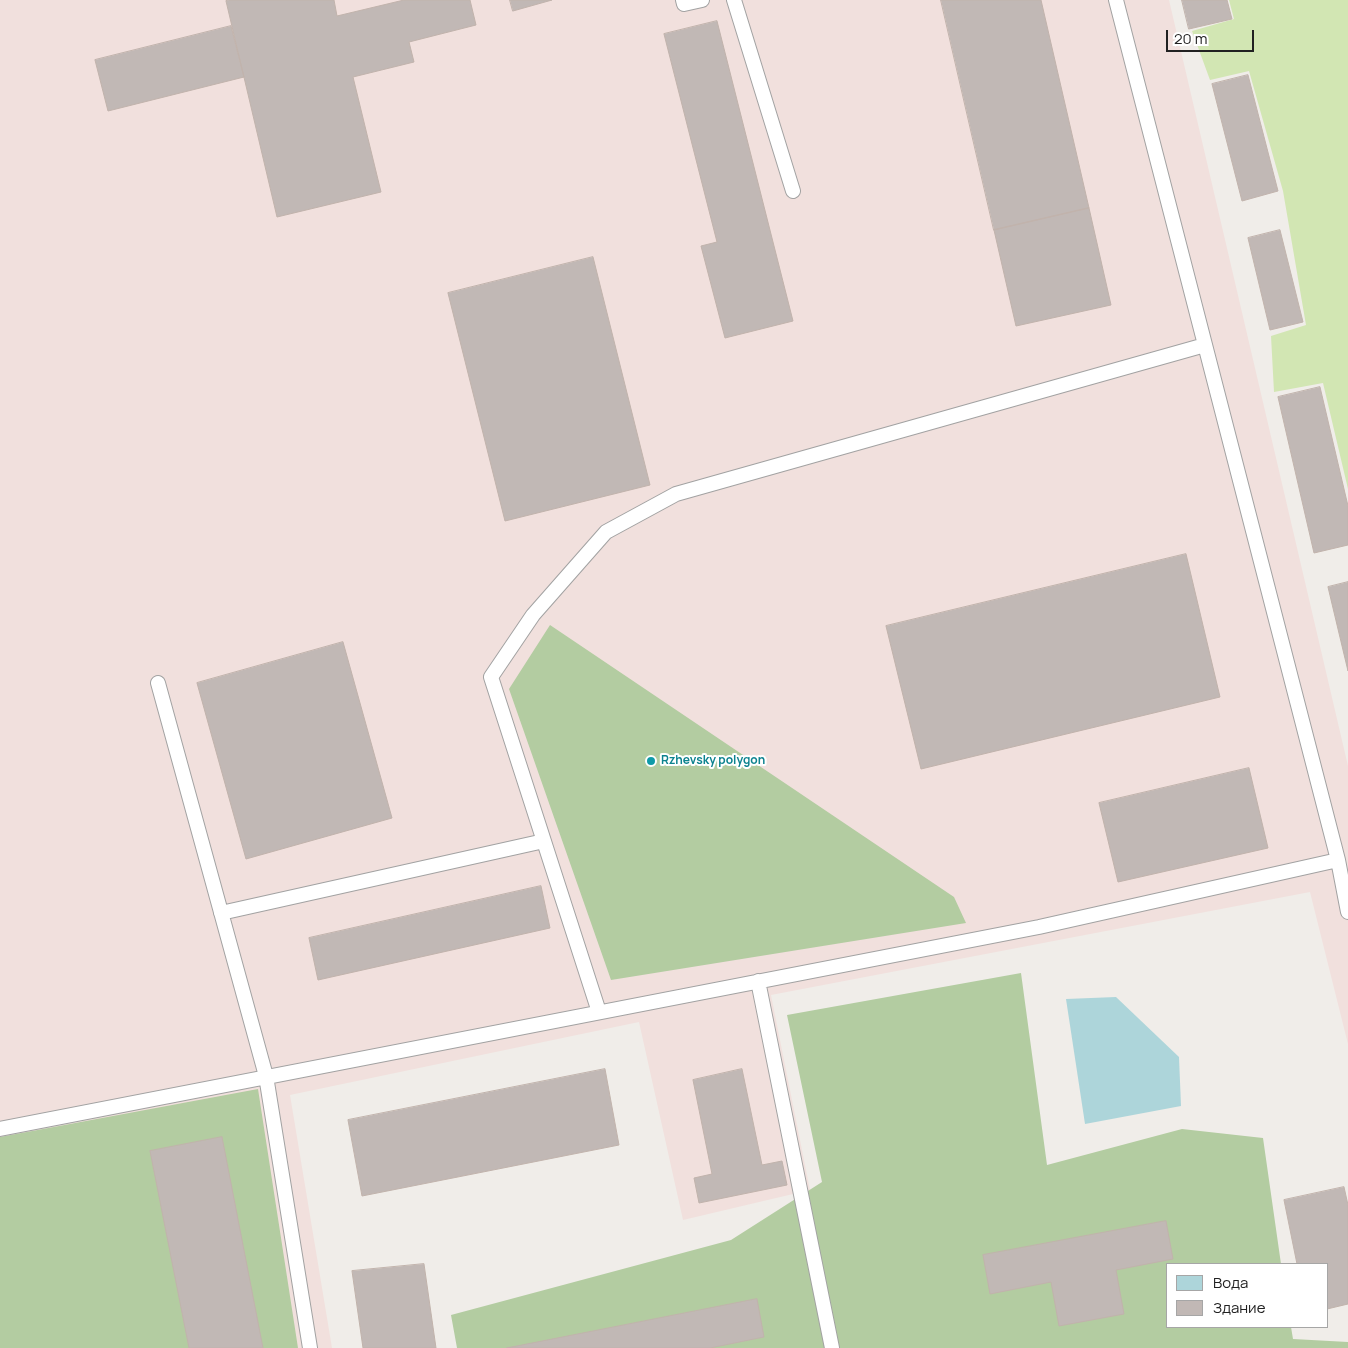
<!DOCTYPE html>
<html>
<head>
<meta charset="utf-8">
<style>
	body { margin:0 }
	#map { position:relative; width:1348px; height:1348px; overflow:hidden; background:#f0ede9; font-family:Manrope,sans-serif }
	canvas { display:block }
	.legend { position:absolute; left:1166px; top:1263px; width:162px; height:65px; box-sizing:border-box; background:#fff; border:1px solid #a6a6a6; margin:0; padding:6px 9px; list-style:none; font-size:15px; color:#212121 }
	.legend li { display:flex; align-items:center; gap:10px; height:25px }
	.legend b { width:25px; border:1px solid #a6a6a6 }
	.scale { position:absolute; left:1166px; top:30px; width:88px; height:22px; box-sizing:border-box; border:2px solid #212121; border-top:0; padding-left:6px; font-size:15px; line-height:18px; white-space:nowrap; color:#212121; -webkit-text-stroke:4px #fff; paint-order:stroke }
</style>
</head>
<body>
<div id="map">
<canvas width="1348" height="1348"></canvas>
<ul class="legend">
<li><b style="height:14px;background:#add5da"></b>Вода</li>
<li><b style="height:14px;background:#c1b8b5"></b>Здание</li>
</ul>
<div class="scale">20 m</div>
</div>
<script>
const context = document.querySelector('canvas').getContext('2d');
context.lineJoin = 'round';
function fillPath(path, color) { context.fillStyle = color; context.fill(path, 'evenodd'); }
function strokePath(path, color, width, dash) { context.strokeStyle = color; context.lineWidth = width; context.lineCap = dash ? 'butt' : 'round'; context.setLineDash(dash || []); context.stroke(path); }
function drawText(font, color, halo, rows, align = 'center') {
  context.font = font + ' Manrope,sans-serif'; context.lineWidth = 4; context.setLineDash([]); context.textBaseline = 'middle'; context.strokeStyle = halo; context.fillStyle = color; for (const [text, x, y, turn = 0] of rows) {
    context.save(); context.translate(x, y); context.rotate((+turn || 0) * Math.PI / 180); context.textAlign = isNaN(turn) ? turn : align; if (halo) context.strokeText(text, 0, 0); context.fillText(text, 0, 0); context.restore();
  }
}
const military = new Path2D(`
	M0,0H1169L1348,766V1044L1310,892L771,995L810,1190L683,1220L639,1022L290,1095L332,1348H0Z`);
const grass = new Path2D(`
	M1229,0H1348V489L1323,383L1274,392L1271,336L1306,325L1283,191L1249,71L1210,80L1192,31L1234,19Z`);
const forest = new Path2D(`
	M550,625L954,897L966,923L611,980L509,689Z
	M1021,973L1047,1165L1182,1129L1263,1138L1281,1264H1167V1327H1291L1293,1339L1348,1342V1348H457L451,1315L731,1240L822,1182L787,1015Z
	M258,1089L298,1348H0V1137Z`);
const water = new Path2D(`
	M1116,997L1179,1057L1181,1106L1085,1124L1066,999Z`);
const building = new Path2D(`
	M229,0H334L337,16L404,0H470L476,25L409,42L414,62L353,77L381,192L277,217L226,1Z
	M510,0H552L513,11Z
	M941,0H1041L1089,208L994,230Z
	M1182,0H1227L1232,19L1189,29Z
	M717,21L793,321L725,338L701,246L717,242L664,34Z
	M231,26L244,77L108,111L95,60Z
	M1248,75L1278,191L1242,201L1212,84Z
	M1089,208L1111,305L1016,326L994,230Z
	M1280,230L1303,322L1270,330L1248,238Z
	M593,257L650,485L505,521L448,293Z
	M1320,387L1348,506V545L1314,553L1278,397Z
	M1186,554L1220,697L921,769L886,626Z
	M1348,582V671L1328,587Z
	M343,642L392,818L246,859L197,683Z
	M1249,768L1268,848L1118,882L1099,803Z
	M541,886L550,928L318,980L309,938Z
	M605,1069L619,1145L362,1196L348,1120Z
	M742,1069L762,1165L782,1161L787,1185L699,1203L694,1178L712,1174L693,1080Z
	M222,1137L263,1348H189L150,1151Z
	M1344,1187L1348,1205V1304L1327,1309V1264H1297L1284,1200Z
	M1166,1221L1173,1259L1116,1270L1124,1314L1059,1326L1051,1282L990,1294L983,1255Z
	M424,1264L436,1348H363L352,1271Z
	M757,1299L764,1337L710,1348H507Z`);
const lane = new Path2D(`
	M683,0L684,4L702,0
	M734,0L793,191
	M1116,0L1338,860L1348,912
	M158,683L266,1076L310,1348
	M221,913L544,841
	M758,981L832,1348
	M599,1012L491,677L533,615L606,532L676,494L1205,345
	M0,1129L1039,927L1338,860`);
const markers = [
	[651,761,5,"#0f9aa8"]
];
const cultureNames = [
	["Rzhevsky polygon",661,761]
];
fillPath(military, '#f1e0dd');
fillPath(grass, '#d2e6b3');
fillPath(forest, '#b3cca1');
fillPath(water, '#add5da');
fillPath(building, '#c1b8b5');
strokePath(building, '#c1b3ac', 1);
strokePath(lane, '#a2a2a2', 16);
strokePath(lane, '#fff', 14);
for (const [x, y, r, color] of markers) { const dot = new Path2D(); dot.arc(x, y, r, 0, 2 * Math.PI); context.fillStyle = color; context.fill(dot); strokePath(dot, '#fff', 2); }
drawText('bold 12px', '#0d838f', '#fff', cultureNames, 'left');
</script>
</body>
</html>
